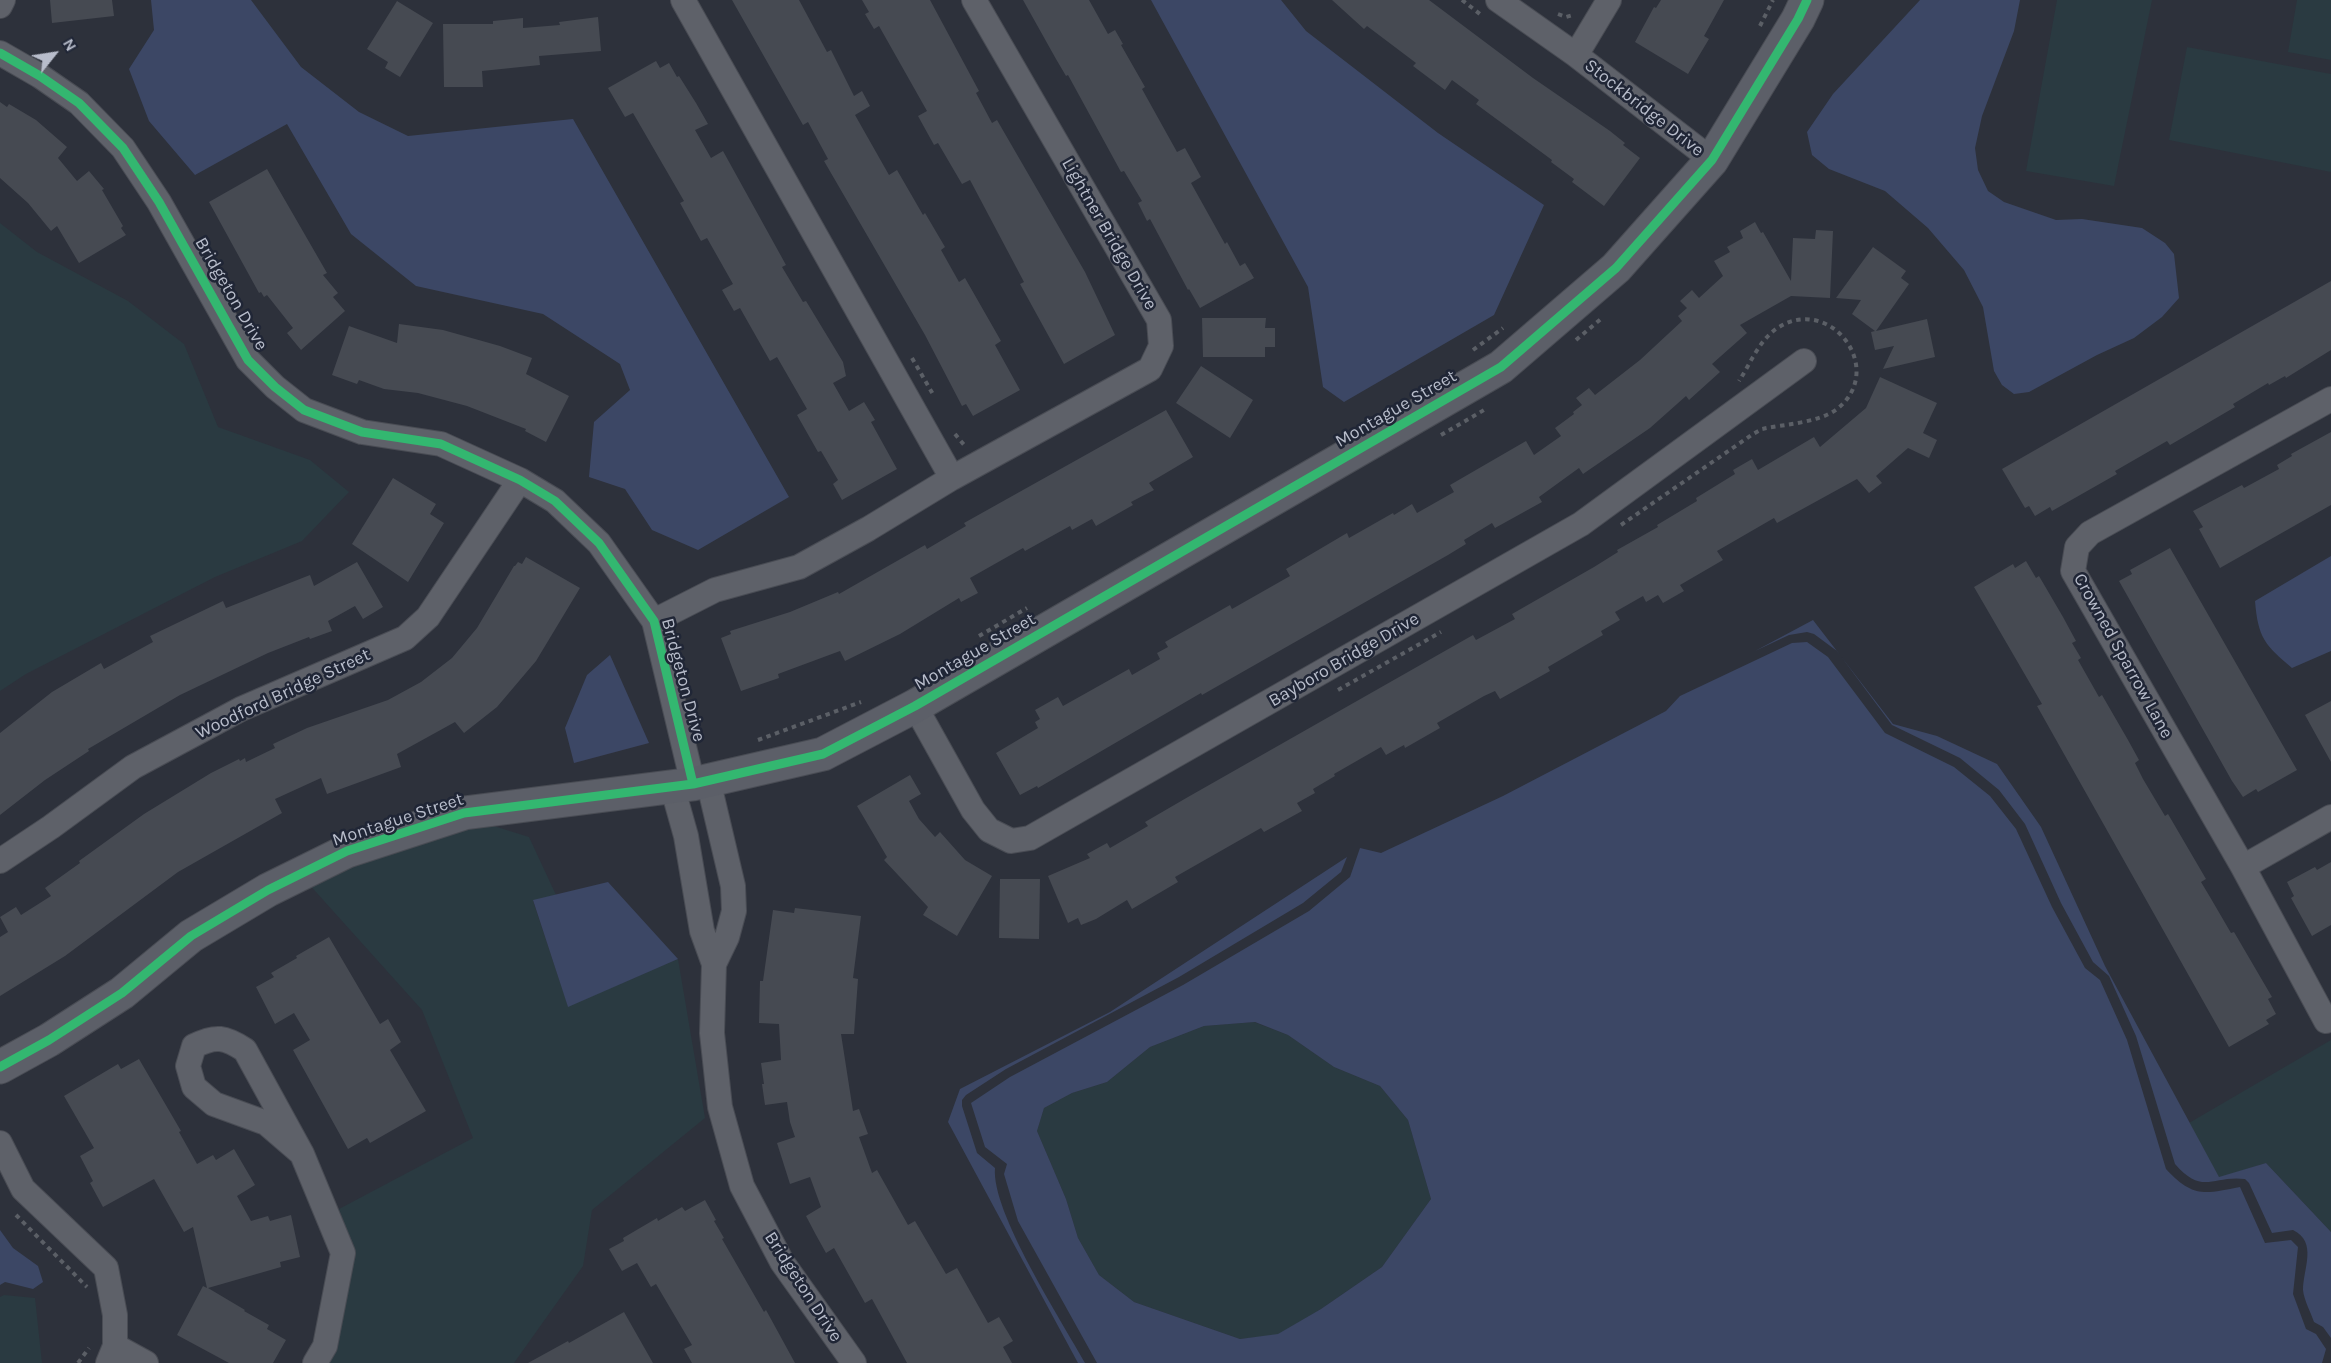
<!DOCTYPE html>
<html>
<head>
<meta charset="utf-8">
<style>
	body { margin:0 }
	#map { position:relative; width:2331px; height:1363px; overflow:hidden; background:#2d313b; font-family:Karla,sans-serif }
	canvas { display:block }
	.north { position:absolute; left:24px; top:24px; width:60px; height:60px; -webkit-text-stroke:4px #202636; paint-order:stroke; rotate:60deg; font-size:16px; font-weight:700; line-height:24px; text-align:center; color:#b8bdcb }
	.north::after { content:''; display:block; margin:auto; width:21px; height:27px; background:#b8bdcb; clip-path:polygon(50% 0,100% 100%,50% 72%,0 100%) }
</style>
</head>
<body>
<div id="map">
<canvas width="2331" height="1363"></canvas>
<div class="north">N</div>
</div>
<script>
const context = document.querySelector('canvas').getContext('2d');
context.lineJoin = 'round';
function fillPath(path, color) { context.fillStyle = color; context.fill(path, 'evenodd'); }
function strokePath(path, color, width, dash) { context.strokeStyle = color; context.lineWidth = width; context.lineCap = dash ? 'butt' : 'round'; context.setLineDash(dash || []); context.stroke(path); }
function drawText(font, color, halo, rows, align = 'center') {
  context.font = font + ' Karla,sans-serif'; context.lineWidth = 5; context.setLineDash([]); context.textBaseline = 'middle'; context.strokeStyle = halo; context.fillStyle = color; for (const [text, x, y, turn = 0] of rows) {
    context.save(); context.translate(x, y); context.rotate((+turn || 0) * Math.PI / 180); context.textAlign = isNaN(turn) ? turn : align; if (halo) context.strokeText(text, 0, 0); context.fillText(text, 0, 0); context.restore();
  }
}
const green = new Path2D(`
	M2057,0H2152L2114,186L2026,171Z
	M2297,0H2331V60L2288,52Z
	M2187,47L2331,74V172L2169,140Z
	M0,223L37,252L128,301L184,344L218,427L310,460L349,492L302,541L215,577L26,674L0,691Z
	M481,822L529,837L556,895L533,901L568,1006L678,959L705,1118L592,1210L583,1266L514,1363H328L335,1351L355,1254L339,1209L473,1138L422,1010L307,882L351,861Z
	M1254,1022L1288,1035L1334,1067L1380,1086L1408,1120L1431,1199L1382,1267L1321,1309L1278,1335L1240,1339L1134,1302L1099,1275L1078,1238L1066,1199L1037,1131L1044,1108L1072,1093L1107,1082L1150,1047L1204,1026Z
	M2331,1040V1232L2266,1163L2219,1178L2189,1123Z
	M4,1295L35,1298L42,1363H0V1297Z`);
const water = new Path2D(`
	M151,0H251L301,67L359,112L408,136L573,119L789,497L698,550L652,530L625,489L589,477L594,422L630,390L620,364L543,314L416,286L351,234L287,124L195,175L149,121L129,69L154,30Z
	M1151,0H1281L1306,31L1438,133L1544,205L1494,315L1344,402L1323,387L1308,287Z
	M1920,0H2020L2014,31L1982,116L1975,148L1978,170L1988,191L2004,202L2056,220L2082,219L2142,228L2165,243L2174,254L2179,298L2162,317L2134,338L2097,355L2029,392L2014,394L2002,385L1994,371L1983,307L1964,270L1928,228L1885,191L1829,169L1812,155L1807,132L1833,94Z
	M2331,556V651L2292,668C2265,645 2258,638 2255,601Z
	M1813,620L1893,724L1937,736L1997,764L2041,827L2105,966L2219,1177L2266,1163L2331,1232V1338L2323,1327L2314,1322C2311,1313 2304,1300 2303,1290C2303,1269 2318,1242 2293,1230L2272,1233L2249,1183L2245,1179C2212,1175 2203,1196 2175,1164L2136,1036L2109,976L2093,962L2061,903L2025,824L1999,790L1960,758L1892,725L1837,651L1814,634L1807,632L1789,635L1755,651Z
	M1807,642L1828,657L1885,733L1954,767L1990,796L2016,829L2052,907L2085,968L2100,980L2127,1040L2166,1169C2193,1198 2204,1194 2240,1187L2265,1243L2291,1240L2298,1247L2293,1294L2306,1329L2316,1334L2326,1349L2322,1363H1097L1018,1221L1004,1174L1007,1164L985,1147L971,1103L1010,1077L1183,985L1309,911L1350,877L1360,848L1381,853L1503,796L1666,711L1680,696L1792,643ZM1255,1022L1288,1035L1334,1067L1380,1086L1408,1120L1431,1199L1382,1267L1321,1309L1278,1334L1240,1339L1134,1302L1099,1275L1078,1238L1066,1199L1037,1131L1044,1108L1072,1093L1107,1082L1150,1047L1204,1026Z
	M610,655L649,743L574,763L565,728L587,675Z
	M1347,857L1341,872L1303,903L1179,977L1006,1069L966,1095L962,1100V1106L977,1153L995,1168C991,1212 1062,1321 1085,1363H1078L948,1122L960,1089L1110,1012Z
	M608,882L678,959L568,1007L533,900Z
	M0,1230L13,1248L38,1266L43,1282L33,1289L5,1282L0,1285Z`);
const building = new Path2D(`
	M50,0H112L114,16L52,23Z
	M732,0H799L827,52L831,50L854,96L862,91L870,106L855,115L889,175L897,170L923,215L925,213L945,247L941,250L959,282L965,278L1001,341L995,345L1020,390L973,416L966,404L962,406L925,335L824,161L828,159L808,122L803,125Z
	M862,0H930L979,91L976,93L992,123L997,120L1085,272L1115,335L1064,364L1020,284L1024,282L970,180L962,184L938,143L934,145L918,116L927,111L879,26L874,29L865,14L869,12Z
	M1023,0H1089L1108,34L1115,30L1123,44L1121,45L1145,87L1142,89L1177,152L1185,148L1201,177L1191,183L1225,244L1227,242L1240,266L1245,263L1254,278L1200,308L1189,289L1188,290L1150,219L1147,221L1138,203L1142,201L1124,171L1121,172L1068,75L1066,76L1056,59Z
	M1332,0H1429L1533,78L1610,131L1625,143L1623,145L1640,158L1604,206L1572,182L1574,179L1551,162L1552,160L1476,104L1479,100L1452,80L1445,90L1413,66L1416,63L1367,26L1364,29Z
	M1661,0H1724L1704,36L1709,39L1688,74L1635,42L1654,7L1656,8Z
	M397,1L433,23L400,77L385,68L388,62L367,49Z
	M598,17L601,51L539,56L540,65L482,71L483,87H444L443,24H493V21L523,18V28L560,25L559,22Z
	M656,61L660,68L669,63L677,77L679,76L696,103L708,124L695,130L711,158L723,151L786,265L782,267L803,302L806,301L843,362L846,376L833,383L849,411L864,402L875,420L871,422L897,469L842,500L833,484L838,480L821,451L818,452L797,415L807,409L777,357L770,361L740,308L734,311L722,290L733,284L707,238L701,241L680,203L684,201L633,113L625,117L608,88Z
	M0,102L7,107L9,104L36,120L67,147L58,158L77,181L89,171L104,189L102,190L123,226L121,228L126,235L79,263L57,226L51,231L28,203L0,178Z
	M267,169L327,273L323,275L338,293L333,297L345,311L301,350L287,333L293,328L267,295L264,297L261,292L259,293L209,202Z
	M1755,222L1761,233L1763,232L1791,281L1793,238L1815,239L1816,230L1833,231L1830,298L1791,296L1740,325L1747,333L1712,364L1720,372L1689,400L1686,396L1650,428L1583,474L1579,468L1539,497L1542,502L1495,528L1492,523L1464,540L1466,544L1448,555L1202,695L1201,693L1038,788L1037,786L1020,795L996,753L1038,728L1035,722L1040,719L1035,710L1058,697L1063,706L1129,669L1132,675L1160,659L1157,653L1168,647L1165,642L1230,605L1232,609L1290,576L1286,569L1347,533L1349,538L1393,513L1394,515L1412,504L1417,513L1454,492L1450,485L1526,441L1534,455L1561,436L1555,428L1574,414L1573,412L1582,405L1576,398L1589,388L1595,395L1640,360L1682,321L1678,316L1687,308L1680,301L1692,290L1699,298L1723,276L1714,261L1730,252L1727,247L1743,238L1740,231Z
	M1873,247L1906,271L1901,278L1909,284L1876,331L1927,319L1935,357L1883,369L1894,346L1875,350L1871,332L1875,331L1852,314L1861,300L1836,298Z
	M2331,281V350L2286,378L2285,376L2269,385L2268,383L2233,404L2235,407L2189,434L2170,445L2167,441L2115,471L2117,474L2052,511L2050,507L2035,516L2029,506L2025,508L2002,469Z
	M1202,318H1266L1265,328H1275V347H1265V357H1203Z
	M399,324L443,330L500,346L532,358L526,374L569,396L546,442L525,431L526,429L467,406L418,393L384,389L359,380L357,384L332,375L349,326L397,343Z
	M1201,366L1253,400L1230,438L1176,403Z
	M1880,377L1937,403L1923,433L1937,440L1929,458L1908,448L1876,476L1882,483L1869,493L1857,479L1777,523L1774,518L1717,551L1723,560L1680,585L1684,591L1663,603L1658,595L1646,602L1643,596L1615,612L1620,620L1601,631L1603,635L1548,667L1550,671L1500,699L1495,691L1484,696L1437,723L1440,728L1405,748L1404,745L1386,755L1381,747L1334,774L1335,776L1313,789L1315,793L1297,803L1302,811L1264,832L1261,828L1175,877L1178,882L1132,909L1127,900L1096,919L1081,925L1078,918L1068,923L1048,876L1090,858L1087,854L1107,843L1110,848L1148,826L1145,822L1188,797L1473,635L1476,640L1515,619L1512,614L1594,567L1618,552L1617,550L1658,527L1657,525L1697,501L1696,498L1735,474L1733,470L1752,459L1758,470L1814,437L1820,447L1866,408Z
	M1166,410L1193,457L1149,483L1154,490L1131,502L1133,505L1096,526L1092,519L1072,530L1070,526L1025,551L1023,548L970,578L978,593L961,602L959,598L900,634L845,661L840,651L778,674L779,678L741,691L721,638L731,634L730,631L790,612L838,592L839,594L925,545L927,549L966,526L964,523Z
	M2331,432V505L2220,568L2199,529L2203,527L2193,511L2242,485L2244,488L2279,469L2277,465L2292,456L2291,454Z
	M393,478L436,504L430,514L444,523L408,582L352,544Z
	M2170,548L2297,770L2258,792L2256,789L2243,797L2232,781L2119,581L2132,574L2130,570Z
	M526,557L580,588L536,661L497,707L464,733L455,722L397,754L401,767L327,794L321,778L275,799L282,813L178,872L65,956L0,996V937L8,932L0,917L16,907L21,915L51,896L45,888L80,863L79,861L144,814L211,773L239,759L240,761L245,758L246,762L275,748L273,744L307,728L388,700L421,682L452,658L477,628L514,566H515L518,562L522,564Z
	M2026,561L2036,578L2039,576L2063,617L2076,641L2072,643L2081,658L2078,660L2099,697L2102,695L2128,740L2139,760L2135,763L2143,779L2165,816L2168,814L2206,879L2201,882L2210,897L2231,933L2234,932L2272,997L2268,999L2276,1014L2266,1020L2269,1024L2229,1047L2037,706L2042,704L1974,587L2013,564L2015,568Z
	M357,562L383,607L363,619L355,606L328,621L332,631L310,639L309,637L268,653L180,695L88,749L89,751L45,780L0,815V733L52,692L101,663L104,669L153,642L150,636L223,601L226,608L310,575L314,586Z
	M2331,701V762L2305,715Z
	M910,775L921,794L909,801L919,819L935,837L940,832L965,860L992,876L957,936L923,915L928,907L884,860L887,857L857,806Z
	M2331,862V925L2312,936L2291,898L2294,896L2287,882L2315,867L2317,870Z
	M1000,879H1040L1039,939L999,938Z
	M795,908L861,916L853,978L858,979L854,1034H841L853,1111L859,1109L868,1134L859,1137L872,1173L877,1170L908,1225L915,1221L946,1274L957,1268L988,1323L999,1317L1013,1341L1003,1347L1012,1363H907L872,1299L865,1303L834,1248L826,1253L816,1235L806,1216L821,1207L810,1177L790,1184L777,1143L795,1137L790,1122L787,1102L765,1105L762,1084H764L761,1063L781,1060L779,1024L759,1023L760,981H763L773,910L794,913Z
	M329,937L380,1024L388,1019L401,1042L390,1050L426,1111L370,1143L367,1138L348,1149L293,1050L310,1040L294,1013L275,1024L256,987L274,977L271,973L297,958L296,956Z
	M139,1059L181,1131L179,1132L197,1164L213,1155L216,1160L234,1149L255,1185L237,1196L251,1221L268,1216L270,1221L291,1215L300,1257L280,1262L281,1267L208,1288L245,1310L244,1311L269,1325L267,1329L286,1340L273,1363H229L177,1335L203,1286L207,1288L193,1227L184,1232L154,1179L103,1207L90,1183L93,1181L80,1156L94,1148L64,1096L118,1064L121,1069Z
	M705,1200L716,1220L714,1221L724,1238L722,1239L764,1312L766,1310L795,1363H692L684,1349L692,1345L656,1284L651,1287L637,1263L622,1271L609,1249L624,1241L623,1238L657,1218L658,1221L682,1207L685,1211Z
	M624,1312L653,1363H528L568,1341L569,1343Z`);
const path = new Path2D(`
	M1462,0L1480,14
	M1558,14L1566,17L1573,15
	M1760,26L1773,0
	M1576,340L1602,318
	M1473,350L1503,328
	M912,358L934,396
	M955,434L965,446
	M1441,435L1484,410
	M1621,525L1753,434L1762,429C1785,424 1818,423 1837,409C1888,369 1829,292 1776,329C1759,341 1750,364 1739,381
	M979,636L1027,608
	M1338,690L1441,632
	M758,740L861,702
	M16,1215L87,1287
	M78,1363L89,1348`);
const street = new Path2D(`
	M683,0L952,478
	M1498,0L1576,55L1609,0
	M0,6L3,0
	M0,53L40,76L79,103L123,148L159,202L248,360L275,387L304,410L362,432L441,444L520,480L555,501L599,543L654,621L693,784
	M1576,55L1712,160
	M654,621L715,590L799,567L868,529L952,478L1150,369L1161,346L1159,320L974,0
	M915,706L973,810L989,830L1011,841L1030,838L1581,524L1804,361
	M708,780L733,886L734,911L727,937L714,964
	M672,786L686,836L702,931L714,964L712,1033L720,1107L742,1186L782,1262L854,1363
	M0,861L51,827L133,767L241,709L405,638L428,617L520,480
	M2243,867L2331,817
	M2326,1021L2243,867L2073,571L2077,547L2090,533L2331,399
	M0,1143L23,1189L106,1268L115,1315V1346L108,1363
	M302,1154L266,1123L214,1104L194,1087L188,1066L194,1046C216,1035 225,1037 245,1050L302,1154L343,1253L325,1346L315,1363
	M115,1346L146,1363`);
const secondary = new Path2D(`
	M0,1067L49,1040L122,993L191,936L268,890L347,851L464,813L693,784L823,754L915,706L1501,367L1616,268L1712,160L1798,19L1807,0`);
const cycleway = new Path2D(`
	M0,53L40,76L79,103L123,148L159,202L248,360L275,387L304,410L362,432L441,444L520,480L555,501L599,543L654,621L693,784
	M0,1067L49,1040L122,993L191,936L268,890L347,851L464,813L693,784L823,754L915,706L1501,367L1616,268L1712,160L1798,19L1807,0`);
const streetNames = [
	["Stockbridge Drive",1644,108,38],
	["Lightner Bridge Drive",1109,234,60],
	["Bridgeton Drive",231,294,60],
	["Montague Street",1396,409,-30],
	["Montague Street",975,652,-30],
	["Crowned Sparrow Lane",2123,656,61],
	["Bayboro Bridge Drive",1344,660,-30],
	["Bridgeton Drive",683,680,75],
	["Woodford Bridge Street",283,694,-25],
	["Montague Street",398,820,-18],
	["Bridgeton Drive",803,1287,57]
];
fillPath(green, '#2a3a41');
fillPath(water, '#3c4765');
fillPath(building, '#464a52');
strokePath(street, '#494c54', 26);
strokePath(secondary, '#494c54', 35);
strokePath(path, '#5b5f66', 4, [4.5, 4.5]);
strokePath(street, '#5e6169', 24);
strokePath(secondary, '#5c5f68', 33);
strokePath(cycleway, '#33b770', 9);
drawText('18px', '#b8bdcb', '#202636', streetNames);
</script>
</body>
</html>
